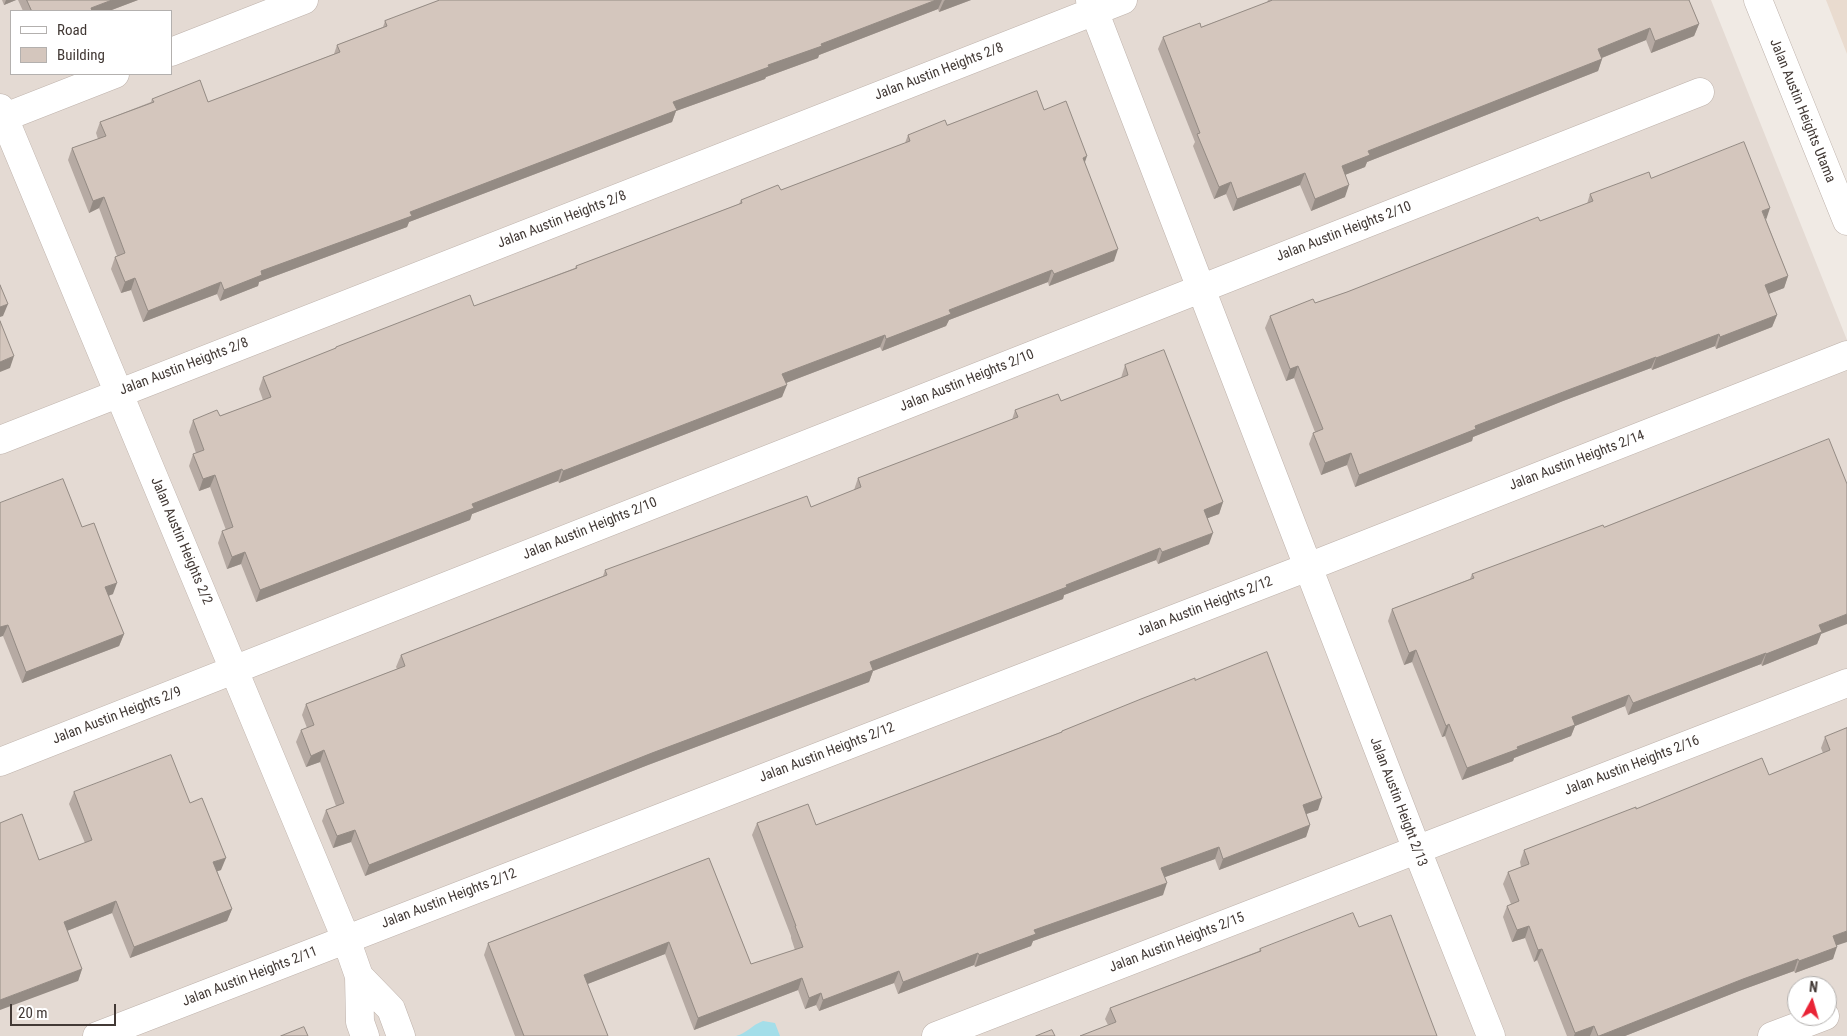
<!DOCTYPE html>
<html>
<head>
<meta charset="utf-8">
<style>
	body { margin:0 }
	#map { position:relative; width:1847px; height:1036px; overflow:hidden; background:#f0eae4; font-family:"Roboto Condensed",sans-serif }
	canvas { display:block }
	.legend { position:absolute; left:10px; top:10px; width:162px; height:65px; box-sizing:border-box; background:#fff; border:1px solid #b3b0ae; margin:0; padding:6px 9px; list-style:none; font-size:15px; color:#423935 }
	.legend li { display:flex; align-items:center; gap:10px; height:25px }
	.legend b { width:25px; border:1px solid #b3b0ae }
	.north { position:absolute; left:1787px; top:976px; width:50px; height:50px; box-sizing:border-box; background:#fff; border:1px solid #b3b0ae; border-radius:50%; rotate:6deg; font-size:14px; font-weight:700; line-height:20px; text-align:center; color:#423935 }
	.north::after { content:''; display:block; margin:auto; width:18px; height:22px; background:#e92335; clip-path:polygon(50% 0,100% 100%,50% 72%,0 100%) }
	.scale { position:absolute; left:10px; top:1004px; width:106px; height:22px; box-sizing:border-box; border:2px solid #423935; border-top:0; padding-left:6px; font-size:15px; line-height:18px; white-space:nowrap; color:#423935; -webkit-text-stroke:4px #fff; paint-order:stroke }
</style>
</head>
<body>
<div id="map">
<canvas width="1847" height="1036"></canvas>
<ul class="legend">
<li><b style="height:6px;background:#fff"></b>Road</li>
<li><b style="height:14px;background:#d4c6bd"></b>Building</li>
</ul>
<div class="north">N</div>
<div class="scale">20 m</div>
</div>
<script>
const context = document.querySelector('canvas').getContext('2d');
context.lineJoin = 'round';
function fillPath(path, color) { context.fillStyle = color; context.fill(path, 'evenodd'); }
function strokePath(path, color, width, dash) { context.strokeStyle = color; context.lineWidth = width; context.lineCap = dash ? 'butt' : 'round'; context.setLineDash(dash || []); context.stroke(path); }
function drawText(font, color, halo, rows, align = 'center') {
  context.font = font + ' "Roboto Condensed",sans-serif'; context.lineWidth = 4.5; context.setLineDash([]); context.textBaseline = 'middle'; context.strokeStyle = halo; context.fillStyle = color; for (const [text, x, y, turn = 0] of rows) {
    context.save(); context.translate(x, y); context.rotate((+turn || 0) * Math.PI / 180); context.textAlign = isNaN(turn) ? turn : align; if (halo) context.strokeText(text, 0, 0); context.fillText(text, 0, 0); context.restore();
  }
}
const residential = new Path2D(`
	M0,0H1711L1847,340V1036H0ZM11,11H171V74H11ZM1797,986H1827V1016H1797Z`);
const education = new Path2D(`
	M1826,0H1847V54Z`);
const water = new Path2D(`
	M763,1021L775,1023L780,1036H736C747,1033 752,1025 763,1021Z`);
const minor = new Path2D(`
	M1090,0L1417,850L1491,1036
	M1758,0L1847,221
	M171,52L304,0
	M0,108L346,939L359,976L360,1022L365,1036
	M0,119L115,74
	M0,440L1123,0
	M0,762L1700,92
	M359,976L391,1009L401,1036
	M97,1036L1308,567L1847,355
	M936,1036L1847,683
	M1772,1036L1825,1016`);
const wall = new Path2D(`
	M2,0H16L4,5Z
	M18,0H138L109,11H23Z
	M440,0H971L939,12L938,9L819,55L818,58L766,77L765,79L676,111L672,122L409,222L407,227L259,282L258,286L220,301L217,294L143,322L131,290L121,293L111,269L115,257L117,256L99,208L89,213L68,160L72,148L98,139L96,133L100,122L151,102L152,99L208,102L334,54L337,45L383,27L385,21Z
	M1268,0H1689L1699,24L1694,36L1651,53L1646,40L1602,58V59L1598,71L1367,162L1365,167L1345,175V197L1311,211L1300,185L1233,211L1226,194L1214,199L1193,146L1195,142L1158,49L1163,37L1201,27L1267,3Z
	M1044,110L1085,163L1114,261L1049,286L1048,282L949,320L946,326L882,351L880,347L786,383L782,397L559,483L558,481L472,514L470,520L256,602L241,564L227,569L218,543L222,531L226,530L210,487L199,491L189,466L193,454L196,453L189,432L193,420L220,416L263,400L259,389L263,377L335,349L336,347L474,306L575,268L576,266L739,204L741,200L781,190L905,143L908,135L947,125Z
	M1590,194L1766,220L1788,276L1784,288L1768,294L1777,315L1772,327L1716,349L1715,346L1652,370L1651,368L1563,401L1473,437L1472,441L1355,487L1347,465L1321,475L1309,444L1313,433L1315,432L1294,378L1286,381L1265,328L1270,316L1315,303L1347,292L1587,204Z
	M1125,365L1223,502L1219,514L1208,518L1209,544L1158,564L1156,560L1064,595L1063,599L873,671L869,682L648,765L365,876L351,842L333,848L322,821L326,810L336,806L320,762L306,767L296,742L301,730L307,728L302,715L306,704L397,669L396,667L401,655L603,576L605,570L811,507L854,490L858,478L1012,420L1015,410L1061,401L1121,378Z
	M0,503L82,527L113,594L108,596L124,634L119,646L22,683L3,636Z
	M1604,527L1821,634L1817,644L1762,666L1761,664L1628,715L1625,706L1575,726L1571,736L1514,758L1513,761L1462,780L1445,736L1442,737L1412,662L1404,665L1388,621L1392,609L1470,579L1472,574Z
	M1195,680L1318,810L1306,814L1310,825L1306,837L1219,870L1215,859L1165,877L1163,895L1033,941L1031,946L975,967L974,965L898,994L894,983L819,1011L816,1005L805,1009L798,990L694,1030L665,954L587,984L608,1036H515L484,955L488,943L709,858L751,964L795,950L791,938V936L752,835L757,823L816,825L1061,732L1062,731Z
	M1847,728L1836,945L1833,959L1795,973L1794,971L1739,991L1625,1036H1567L1537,960L1534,962L1525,938L1512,942L1503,917L1507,906L1511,904L1503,884L1508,872L1521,867L1520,862L1524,850L1636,809L1769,775L1823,753L1821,748L1825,737Z
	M74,792L190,803L221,870L217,871L232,909L227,921L130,958L112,913L67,931L82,969L78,981L39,860L85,843L69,804Z
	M1359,927L1108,1025L1105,1019L1110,1008L1259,951L1260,949Z`);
const shadedWall = new Path2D(`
	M6,0H16L4,5Z
	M112,0H138L109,11H90L91,8Z
	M936,0H942L938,9L819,55L818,58L766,77L765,79L676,111L672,122L409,222L407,227L259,282L258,286L220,301L224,290L261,271L410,212L673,102L768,65L821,44Z
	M945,0H971L939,12L944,1Z
	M1699,24L1694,36L1651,53L1655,41Z
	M1650,28L1646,40L1594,61L1598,49Z
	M1602,59L1598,71L1367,162L1365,167L1337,178L1342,166L1368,151Z
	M1087,156L1083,168V158Z
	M1305,173L1300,185L1233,211L1237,199Z
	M1231,182L1226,194L1214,199L1219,187Z
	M1349,185L1345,197L1311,211L1315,199Z
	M104,197L99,208L89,213L93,201Z
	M1770,208L1766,220L1762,211Z
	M1118,249L1114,261L1049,286L1054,274Z
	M1052,270L1048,282L949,320L946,326L882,351L886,339L949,310Z
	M1788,276L1784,288L1761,297L1765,285Z
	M135,278L131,290L121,293L125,282Z
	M221,282L217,294L143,322L148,311Z
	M8,304L3,316L0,317V307Z
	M1777,315L1772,327L1716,349L1720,337Z
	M1719,334L1715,346L1652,370L1656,358Z
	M885,335L880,347L778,386L782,374Z
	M14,356L10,368L0,372V362Z
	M1656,357L1651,368L1563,401L1473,437L1472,441L1355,487L1359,475L1475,426L1568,390Z
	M1298,366L1294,378L1286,381L1290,369Z
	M787,385L782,397L559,483L563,471Z
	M1351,453L1347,465L1321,475L1325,463Z
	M562,469L558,481L472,514L470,520L256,602L260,590L472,504Z
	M215,475L210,487L199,491L203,479Z
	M1223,502L1219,514L1200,521L1204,510Z
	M1213,533L1209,544L1158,564L1162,552Z
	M1160,548L1156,560L1064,595L1063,599L873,671L869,682L648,765L365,876L369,865L870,662Z
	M245,552L241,564L227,569L232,557Z
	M117,583L113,594L100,599L105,587Z
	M1847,614V624L1821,634L1817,644L1762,666L1766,654L1819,625Z
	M8,625L3,636L0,637V627Z
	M124,634L119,646L22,683L26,672Z
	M1416,650L1412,662L1404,665L1409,653Z
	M1766,653L1761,664L1628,715L1633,703Z
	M1629,695L1625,706L1575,726L1571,736L1514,758L1513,761L1462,780L1467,768L1572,717Z
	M1449,724L1445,736L1442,737L1446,726Z
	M324,750L320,762L306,767L311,756Z
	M1322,798L1318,810L1298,817L1303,805Z
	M1310,825L1306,837L1219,870L1223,859Z
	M355,830L351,842L333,848L337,836Z
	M1219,847L1215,859L1157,880L1161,868Z
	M226,858L221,870L209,874L213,862Z
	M1167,883L1163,895L1033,941L1031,946L975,967L979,955L1034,930Z
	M116,901L112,913L59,934L64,922Z
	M232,909L227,921L130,958L134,947Z
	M1529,926L1525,938L1512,942L1517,930Z
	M1847,931V942L1829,948L1833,936Z
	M669,942L665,954L580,987L584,975Z
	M1837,947L1833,959L1795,973L1799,961Z
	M1542,949L1537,960L1534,962L1538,950Z
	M978,953L974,965L898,994L903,982Z
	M1798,959L1794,971L1739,991L1625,1036H1599L1743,979Z
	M82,969L78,981L0,1010V1000Z
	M899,971L894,983L819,1011L823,1000Z
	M802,978L798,990L694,1030L698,1018Z
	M821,993L816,1005L805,1009L809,998Z
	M1594,1026L1590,1036H1574L1575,1033Z`);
const building = new Path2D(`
	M27,0H112L91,8L92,11H32Z
	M440,0H936L821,44L822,46L768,65L769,67L673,102L677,110L410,212L412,216L261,271L262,275L224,290L221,282L148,311L135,278L125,282L115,257L125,253L104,197L93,201L72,148L106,136L100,122L154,102L152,99L200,80L208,102L340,52L337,45L387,26L385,21Z
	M1273,0H1689L1699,24L1655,41L1650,28L1598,49L1602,59L1368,151L1370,155L1342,166L1349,185L1315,199L1305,173L1237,199L1231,182L1219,187L1197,134L1200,133L1163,37L1200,23L1201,27Z
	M1037,91L1044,110L1066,101L1087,156L1083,158L1118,249L1054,274L1052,270L949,310L951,314L886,339L885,335L782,374L787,385L563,471L562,469L472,504L474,508L260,590L245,552L232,557L222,531L233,527L215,475L203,479L193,454L204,450L193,420L217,410L220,416L271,397L263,377L336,348V347L470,295L474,306L577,268L576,266L613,252L742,203L741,200L778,185L781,190L910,141L908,135L945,120L947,125Z
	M1744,142L1770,208L1762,211L1788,276L1765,285L1777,315L1720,337L1719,334L1656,358V357L1568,390L1475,426L1476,429L1359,475L1351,453L1325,463L1313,433L1323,429L1298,366L1290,369L1270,316L1313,299L1315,303L1347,292L1538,217L1540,221L1593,201L1590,194L1649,172L1651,178Z
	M0,285L8,304L0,307Z
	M0,321L14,356L0,362Z
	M1164,350L1223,502L1204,510L1213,533L1162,552L1160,548L1066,585L1067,587L870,662L873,670L652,753L369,865L355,830L337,836L326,810L344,803L324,750L311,756L301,730L314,725L306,704L405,666L401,655L607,575L605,570L807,496L811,507L861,487L858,478L1018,417L1015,410L1058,394L1061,401L1128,375L1125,365Z
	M1829,439L1847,484V614L1819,625L1822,632L1766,654V653L1633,703L1629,695L1572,717L1575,725L1517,747L1518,749L1467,768L1449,724L1446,726L1416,650L1409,653L1392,609L1474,578L1472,574L1603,525L1604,527Z
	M63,479L82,527L94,523L105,552L117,583L105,587L124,634L26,672L8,625L0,627V503Z
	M1267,652L1322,798L1303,805L1310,825L1223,859L1219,847L1161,868L1167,883L1034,930L1036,934L979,955L978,953L903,982L899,971L823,1000L821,993L809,998L802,978L698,1018L669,942L584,975L608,1036H524L488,943L709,858L751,964L803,947L795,926H796L757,823L808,804L816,825L1062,732V731L1141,699L1195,678V680Z
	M1847,728V931L1833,936L1837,947L1799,961L1798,959L1743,979L1599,1036H1598L1594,1026L1575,1033L1542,949L1538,950L1529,926L1517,930L1507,906L1519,901L1508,872L1529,864L1524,850L1636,807V809L1762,758L1769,775L1830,750L1825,737Z
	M171,755L190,803L202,798L226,858L213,862L232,909L134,947L116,901L64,922L82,969L0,1000V823L22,814L39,860L92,840L74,792Z
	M1353,913L1359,927L1391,915L1437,1036H1080L1116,1022L1110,1008L1261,951L1260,949Z
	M304,1027L308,1036H281Z
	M1052,1030L1055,1036H1036Z`);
const streetNames = [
	["Jalan Austin Heights 2/8",939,72,-21],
	["Jalan Austin Heights Utama",1802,111,68],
	["Jalan Austin Heights 2/8",562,220,-21],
	["Jalan Austin Heights 2/10",1344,232,-21],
	["Jalan Austin Heights 2/8",184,367,-21],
	["Jalan Austin Heights 2/10",967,381,-22],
	["Jalan Austin Heights 2/14",1577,461,-21],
	["Jalan Austin Heights 2/10",590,529,-22],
	["Jalan Austin Heights 2/2",181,541,67],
	["Jalan Austin Heights 2/12",1205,607,-21],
	["Jalan Austin Heights 2/9",117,716,-21],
	["Jalan Austin Heights 2/12",827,753,-21],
	["Jalan Austin Heights 2/16",1632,766,-21],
	["Jalan Austin Height 2/13",1398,802,69],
	["Jalan Austin Heights 2/12",449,899,-21],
	["Jalan Austin Heights 2/15",1177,943,-21],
	["Jalan Austin Heights 2/11",250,977,-21]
];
fillPath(residential, '#e4dad3');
fillPath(education, '#e9dbcf');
fillPath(water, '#a4dee9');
strokePath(minor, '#beb2ab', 29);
strokePath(minor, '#fff', 28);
fillPath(wall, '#b6aaa3');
fillPath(shadedWall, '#948b84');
fillPath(building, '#d4c6bd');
strokePath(building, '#948b84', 1);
drawText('14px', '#423935', '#fff', streetNames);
</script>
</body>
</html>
